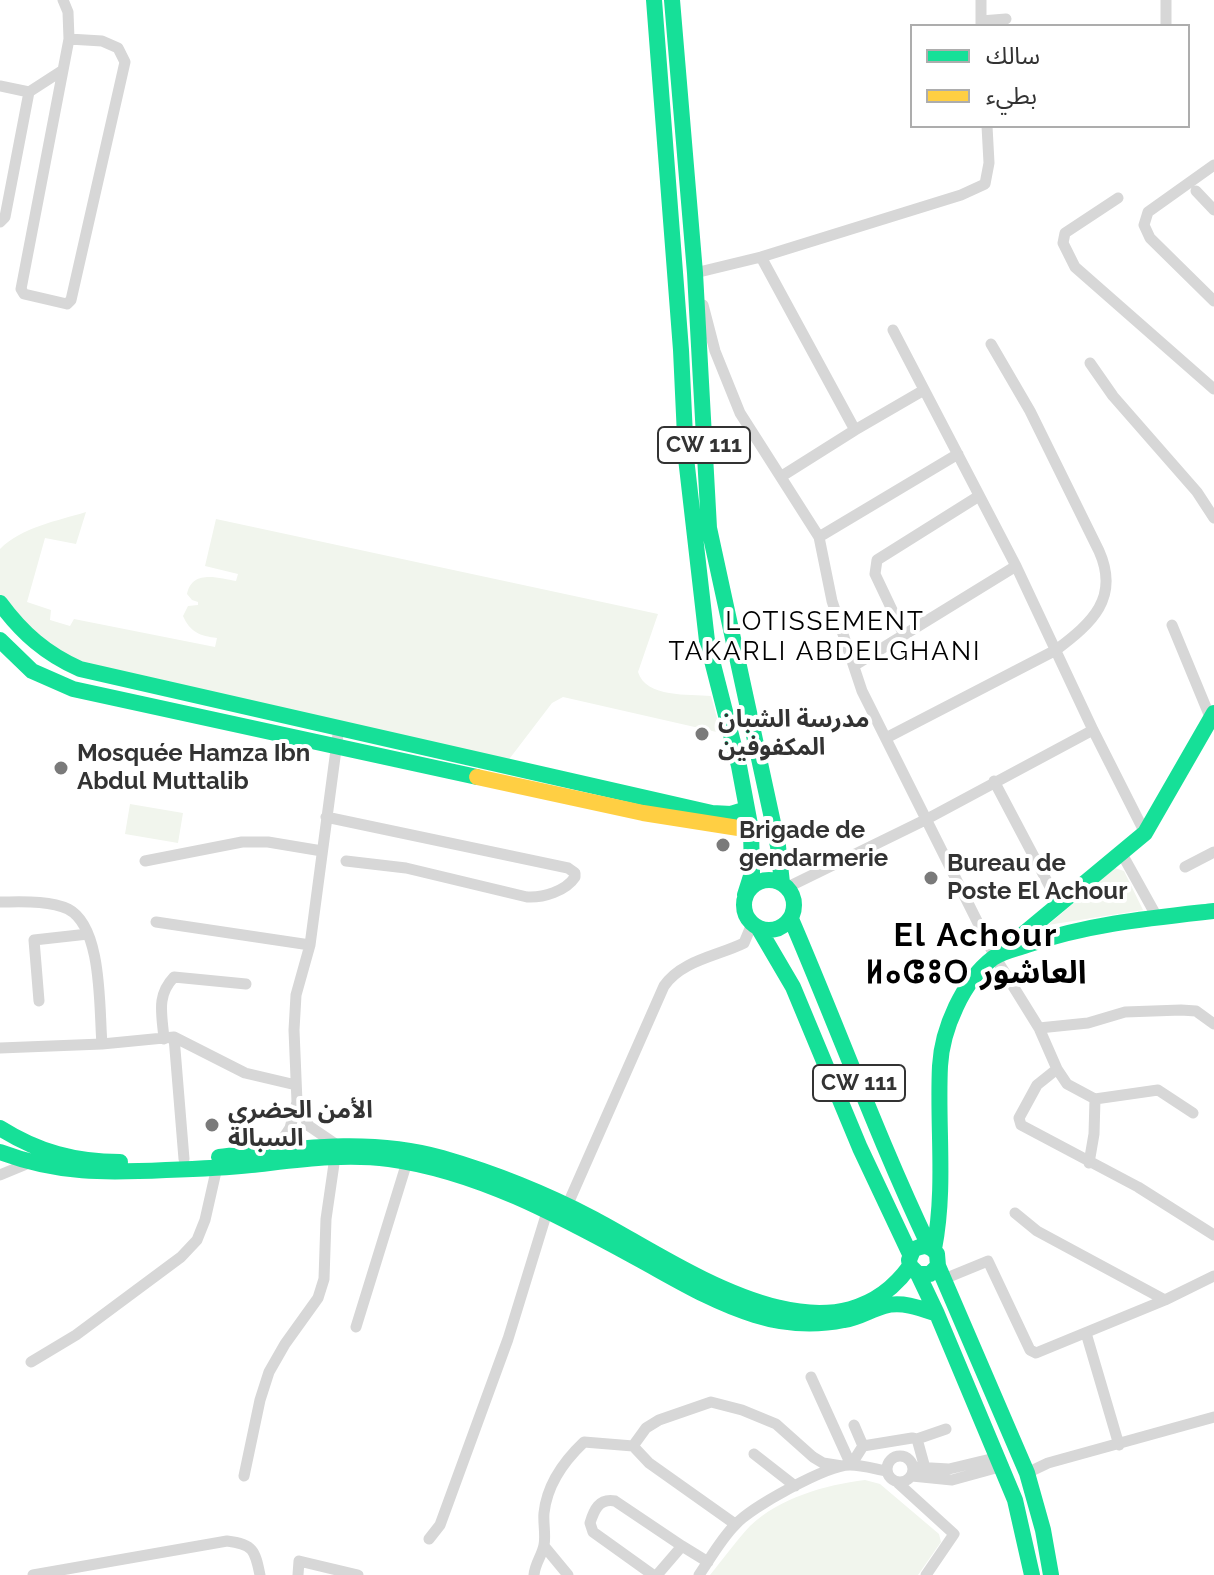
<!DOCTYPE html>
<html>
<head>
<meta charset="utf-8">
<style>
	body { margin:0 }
	#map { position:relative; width:1214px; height:1575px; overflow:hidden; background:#fff; font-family:Raleway,"Noto Sans Arabic",sans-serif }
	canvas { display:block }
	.legend { position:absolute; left:910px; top:24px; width:280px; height:104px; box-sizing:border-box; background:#fff; border:2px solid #adadad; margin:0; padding:10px 14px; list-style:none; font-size:24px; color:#333 }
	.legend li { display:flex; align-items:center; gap:16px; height:40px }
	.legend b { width:40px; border:2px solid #adadad }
</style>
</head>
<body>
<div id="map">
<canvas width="1214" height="1575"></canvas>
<ul class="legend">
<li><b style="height:10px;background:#16e098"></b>سالك</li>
<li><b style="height:10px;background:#ffcf43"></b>بطيء</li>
</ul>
</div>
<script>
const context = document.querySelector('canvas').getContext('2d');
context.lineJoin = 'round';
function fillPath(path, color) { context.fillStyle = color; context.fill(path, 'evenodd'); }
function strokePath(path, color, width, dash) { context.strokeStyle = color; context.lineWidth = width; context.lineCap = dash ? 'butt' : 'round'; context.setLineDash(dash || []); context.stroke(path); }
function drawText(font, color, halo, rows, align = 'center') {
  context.font = font + ' Raleway,"Noto Sans Arabic","Noto Sans Tifinagh",sans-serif'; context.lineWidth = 8; context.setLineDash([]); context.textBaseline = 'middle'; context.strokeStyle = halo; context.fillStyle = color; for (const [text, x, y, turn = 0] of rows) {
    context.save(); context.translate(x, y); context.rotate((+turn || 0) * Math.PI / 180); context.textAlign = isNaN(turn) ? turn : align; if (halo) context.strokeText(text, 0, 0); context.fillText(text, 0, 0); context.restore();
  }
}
const green = new Path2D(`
	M86,512L76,544L45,538L27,602L51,610L50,620L70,626L74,619L215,647L217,638C200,636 190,632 183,616L188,606L198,605V602L192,600L187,594C192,569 219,578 236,581L238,574L205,566L216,519L658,614L638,672C646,698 689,694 711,696L721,733L563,697L552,703L507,762L89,668L38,640L0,596V549C22,527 57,521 86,512Z
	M130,804L183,813L178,843L125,834Z
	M1115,868L1124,871L1143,910L1048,925Z
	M865,1480L880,1484L939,1534L941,1542L918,1575H710C723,1559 736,1541 750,1526C779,1498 825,1485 865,1480Z`);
const street = new Path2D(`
	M63,0L68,12L69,39L21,289L24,294L67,304L71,300L125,62L118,48L102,41L69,39
	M981,0V26
	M981,21L1006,19
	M1166,26V0
	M0,86L29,92L63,70
	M1214,165L1148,212L1144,225L1150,238L1214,301
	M1196,191L1214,210
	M1118,198L1065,233L1063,243L1075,267L1214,389
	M0,222L5,217L29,92
	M761,257L855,430
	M696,277L695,273L761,257L961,195L985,184L989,163L987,126
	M703,305L715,351L740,413L819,537L832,601L862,691L995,957L1039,1028L1057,1069L1067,1084L1095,1099L1158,1090L1193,1113
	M893,330L1016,566L1093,730L1145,833
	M1090,363L1113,396L1197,492L1214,518
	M782,476L855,430L924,390
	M819,537L958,454
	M1172,625L1210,717
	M903,633L875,574L877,560L979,496
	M855,665L1016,566
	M886,738L1056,650C1092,623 1120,598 1099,551L1030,411L991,344
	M994,781L1060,906
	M326,817L568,868L575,873V877C566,891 543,898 527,897L406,868L346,861
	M1122,854L1157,917
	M145,861L242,842H268L322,851
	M1185,867L1214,852
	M788,887L927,819L1093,730
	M0,902C20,902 49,900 68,909C103,927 99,1010 102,1044L0,1048
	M156,922L310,945
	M39,1001L34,940L88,934
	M1039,1028L1088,1023L1125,1012L1181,1010L1196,1011L1214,1024
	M174,1037L184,1159
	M164,1039C162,1014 156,996 174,977L246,984
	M102,1044L174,1037L245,1073L296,1085
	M1057,1069L1037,1085L1019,1118L1021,1125L1138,1187L1214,1235
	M297,1102L294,1030L296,995L310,945L339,727
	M275,1151L290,1128L297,1102L309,1126L334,1143
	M1089,1163L1094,1134L1095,1099
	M0,1175L29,1163
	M567,1206L664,986C682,960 718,956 744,943L752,924
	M1015,1213L1037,1231L1165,1300
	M944,1279L988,1261L1030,1350L1036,1353L1165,1300L1214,1276
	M356,1327L407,1162
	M1086,1333L1119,1445
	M31,1362L76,1335L181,1257L197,1240L205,1220L217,1167
	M811,1377L851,1465
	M854,1425L863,1446
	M917,1439L946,1429
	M633,1446L646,1428L659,1420L711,1402L742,1410L776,1424L813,1457L823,1463L842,1466
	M754,1454L795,1486
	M887 1469a13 13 0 1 1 26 0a13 13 0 1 1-26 0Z
	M851,1465L863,1446L912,1438L917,1439L925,1468
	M913,1467L949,1469L999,1457
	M1027,1473L1048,1463L1214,1417
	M244,1476L260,1400L269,1372L285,1344L318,1298L324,1279L326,1219L335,1157
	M912,1476L952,1480L1003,1466
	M898,1483L954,1534L926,1575
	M429,1539L440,1525L508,1339L547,1212
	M544,1546L568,1575
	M33,1575L227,1541C253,1544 255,1550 260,1575
	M298,1575L299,1561L358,1575
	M534,1575C535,1563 542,1556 544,1545C546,1535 543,1523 544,1513C547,1484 564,1461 584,1442L633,1446L649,1463L735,1524
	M653,1575L593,1532L590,1523C594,1510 599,1498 615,1501L682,1546
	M657,1575L682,1546L708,1562
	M699,1575C710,1559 721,1539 735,1525C751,1507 827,1465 850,1465C862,1465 875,1469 886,1471`);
const fast = new Path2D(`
	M654,0L681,350L686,458L707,641L739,766L751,830L752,873L745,895
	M672,0L695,273L709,528L778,846L782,883
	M0,603C22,633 46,654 80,669L712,813L731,814L747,809
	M0,640L32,671L73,689L477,777
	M744 905a25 25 0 1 1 50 0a25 25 0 1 1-50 0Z
	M791,919C838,1028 878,1139 929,1246
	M759,929L793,987L860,1148L910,1254
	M1009,946L1145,833L1214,713
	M0,1128C38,1152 75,1162 120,1162
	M0,1152C58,1174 106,1173 166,1170C195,1169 223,1168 251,1165C297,1160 343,1153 389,1159C477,1171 558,1215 635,1257C674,1278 712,1302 755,1315C784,1324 815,1326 844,1320C859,1318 870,1310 884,1306C902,1301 920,1308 937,1314
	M219,1157C294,1149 368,1137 442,1158C494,1173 546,1194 594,1219C679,1264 831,1376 910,1266
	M934,1249C946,1188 937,1127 940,1066C942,1029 963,981 993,958C1003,951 1016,949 1027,945C1088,924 1151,918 1214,911
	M938,1266L1027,1473L1043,1530L1051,1575
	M918,1274H930L938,1266L937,1254C930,1245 923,1244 913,1250L909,1260L910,1266L918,1274L937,1314L1015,1500L1032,1575`);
const slow = new Path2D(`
	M477,777L643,813L751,830`);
const markers = [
	[702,734,8,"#7a7a7a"],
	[61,768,8,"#7a7a7a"],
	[723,845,8,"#7a7a7a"],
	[931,878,8,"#7a7a7a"],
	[212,1125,8,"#7a7a7a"]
];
const shields = [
	[704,445,92],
	[859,1083,92]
];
const shieldNames = [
	["CW 111",704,445],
	["CW 111",859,1083]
];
const poiNames = [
	["مدرسة الشبان",718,720],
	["المكفوفين",718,748],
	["Mosquée Hamza Ibn",77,754],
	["Abdul Muttalib",77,782],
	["Brigade de",739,831],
	["gendarmerie",739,859],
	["Bureau de",947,864],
	["Poste El Achour",947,892],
	["الأمن الحضري",228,1111],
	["السبالة",228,1139]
];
const neighbourhoodNames = [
	["LOTISSEMENT",825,622],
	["TAKARLI ABDELGHANI",825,652]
];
const districtNames = [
	["El Achour",976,936],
	["ⵍⴰⵛⵓⵔ العاشور",976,973]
];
fillPath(green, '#f1f5ed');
strokePath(street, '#d7d7d7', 11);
strokePath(fast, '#16e098', 16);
strokePath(slow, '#ffcf43', 16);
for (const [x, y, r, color] of markers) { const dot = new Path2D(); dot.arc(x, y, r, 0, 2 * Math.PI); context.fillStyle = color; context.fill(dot); strokePath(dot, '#fff', 3); }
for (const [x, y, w] of shields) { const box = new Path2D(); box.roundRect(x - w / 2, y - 18, w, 36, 6); context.fillStyle = '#fff'; context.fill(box); strokePath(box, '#333', 2); }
drawText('bold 22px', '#333', null, shieldNames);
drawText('bold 24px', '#333', '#fff', poiNames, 'left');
context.letterSpacing = '2px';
drawText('26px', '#000', '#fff', neighbourhoodNames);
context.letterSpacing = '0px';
context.letterSpacing = '2px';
drawText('bold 32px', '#000', '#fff', districtNames);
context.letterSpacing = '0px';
</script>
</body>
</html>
